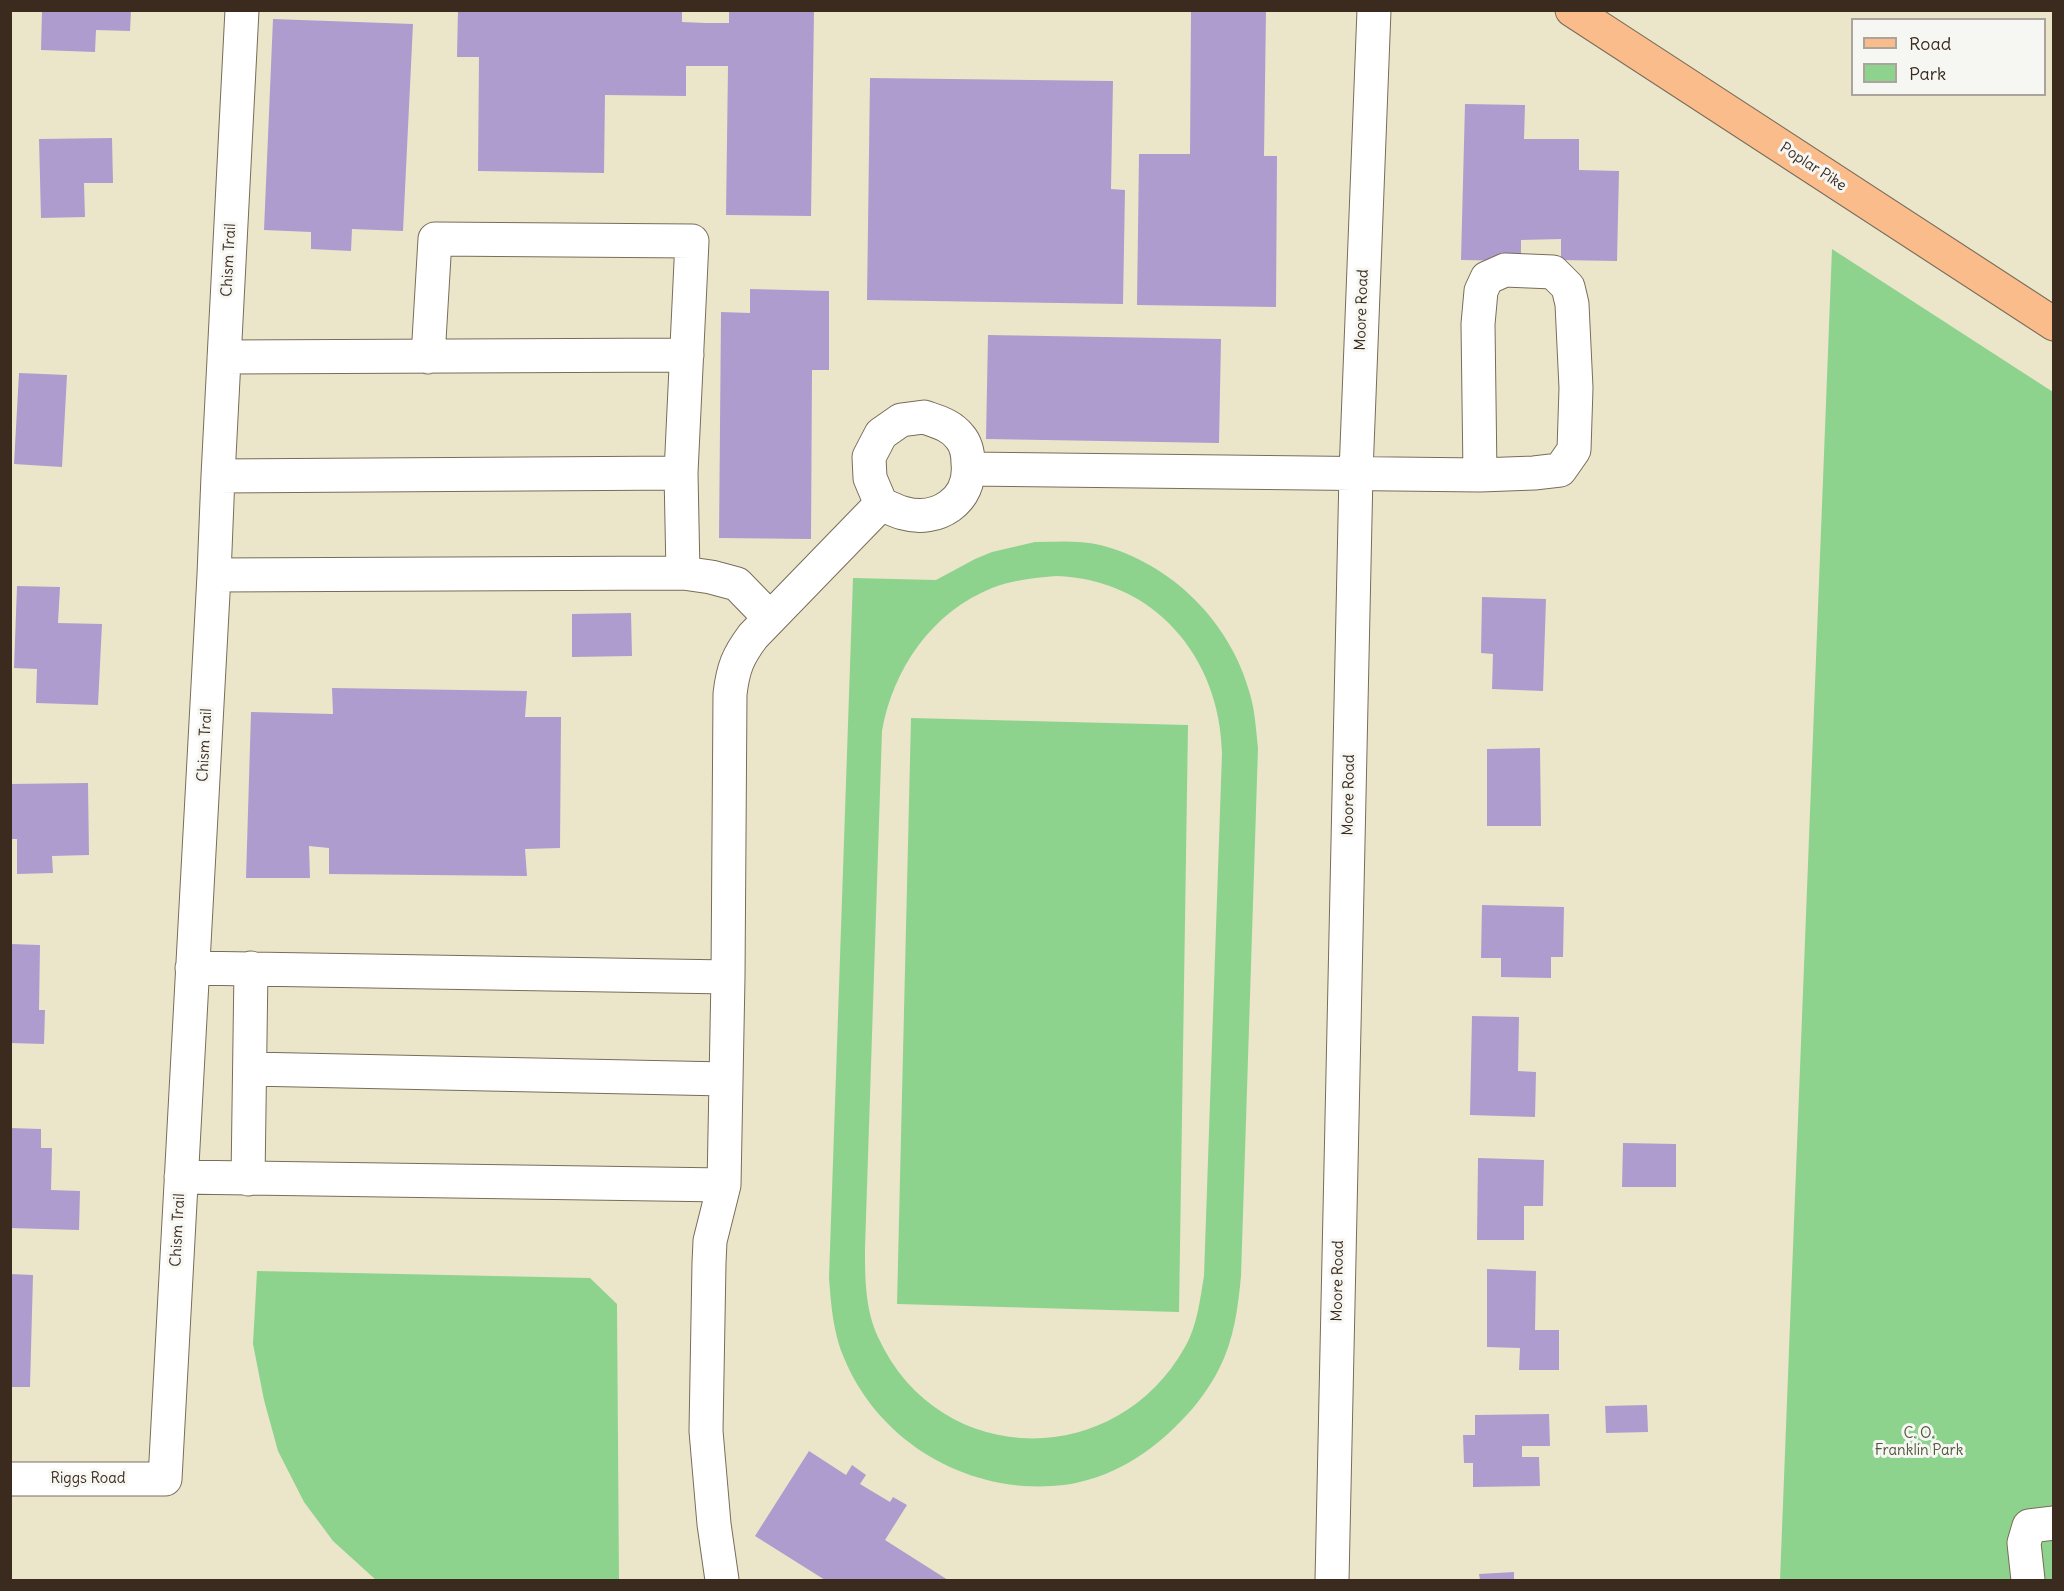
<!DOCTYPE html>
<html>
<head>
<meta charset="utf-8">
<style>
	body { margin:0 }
	#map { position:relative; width:2064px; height:1591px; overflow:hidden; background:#ebe6ca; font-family:Delius,sans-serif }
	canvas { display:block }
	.frame { position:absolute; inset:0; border:12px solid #3b2a1e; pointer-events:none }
	.legend { position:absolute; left:1851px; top:18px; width:195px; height:78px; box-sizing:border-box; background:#f6f6f2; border:2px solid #aba49d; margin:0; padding:8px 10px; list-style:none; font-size:18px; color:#3b2a1e }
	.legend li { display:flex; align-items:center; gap:12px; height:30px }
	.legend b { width:30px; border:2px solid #aba49d }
</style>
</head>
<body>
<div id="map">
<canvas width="2064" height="1591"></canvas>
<div class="frame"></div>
<ul class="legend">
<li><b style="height:8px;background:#fabc8b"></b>Road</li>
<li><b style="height:16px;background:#8dd38d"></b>Park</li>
</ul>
</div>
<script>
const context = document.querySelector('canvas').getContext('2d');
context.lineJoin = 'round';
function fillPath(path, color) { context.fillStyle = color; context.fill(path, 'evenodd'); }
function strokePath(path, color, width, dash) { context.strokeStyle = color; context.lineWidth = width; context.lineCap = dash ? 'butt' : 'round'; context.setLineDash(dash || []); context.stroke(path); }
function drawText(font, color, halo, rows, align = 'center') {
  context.font = font + ' Delius,sans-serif'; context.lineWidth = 6; context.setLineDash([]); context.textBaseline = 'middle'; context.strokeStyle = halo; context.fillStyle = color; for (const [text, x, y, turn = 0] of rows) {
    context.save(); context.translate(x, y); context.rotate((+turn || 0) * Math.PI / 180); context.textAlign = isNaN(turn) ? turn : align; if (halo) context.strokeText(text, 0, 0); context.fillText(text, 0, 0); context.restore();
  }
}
const green = new Path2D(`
	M1832,249L2053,392L2054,1580H1780Z
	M1035,542C1057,542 1079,540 1100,545C1171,563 1231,622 1250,694C1255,711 1256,730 1258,748L1241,1276C1238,1308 1234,1340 1219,1369C1210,1387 1196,1406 1182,1420C1151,1453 1110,1479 1064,1485C972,1496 880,1445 844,1358C833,1333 831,1304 829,1278L853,578L936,580L975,559L992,552ZM1056,576C1154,579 1220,657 1222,753L1204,1276C1200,1300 1197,1326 1185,1347C1115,1472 938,1469 878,1337C865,1309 865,1278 865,1248L882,731C893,669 932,612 992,588C1012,580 1035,578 1056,576Z
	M911,718L1188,725L1179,1312L897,1304Z
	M257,1271L590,1278L617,1304L619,1580H376L333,1541L304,1502L278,1451L264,1400L253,1344Z`);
const building = new Path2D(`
	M42,10H131L130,31L96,30L95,52L41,50Z
	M458,10H682V22L706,23H729V10H814L811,216L726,215L728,66H686V96L605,95L604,173L478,171L479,57H457Z
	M1191,10H1266L1264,156H1277L1276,307L1137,305L1139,154H1190Z
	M273,19L413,24L403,231L352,229L351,251L311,249V232L264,230Z
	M870,78L1113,81L1111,189L1125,190L1123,304L867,300Z
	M1465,104L1525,105L1524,139H1579V170L1619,171L1617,261L1561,260V239L1521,240V261L1461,260Z
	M112,138L113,183H84L85,217L41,218L39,139Z
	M750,289L829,291V370H812L811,539L719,538L721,312L750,313Z
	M988,335L1221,339L1219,443L986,439Z
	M19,373L67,375L62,467L14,464Z
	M17,586L60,587L58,623L102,624L98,705L36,703L37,669L14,668Z
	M1482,597L1546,599L1543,691L1492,689L1493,654L1481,653Z
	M631,613L632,656L572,657V614Z
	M332,688L527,691L525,717H561L560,848L525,849L527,876L329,874V848L309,846L310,878H246L251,712L333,714Z
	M1540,748L1541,826H1487V749Z
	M88,783L89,855L52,856L53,873L17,874V839H10V784Z
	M1482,905L1564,907L1563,957H1551V978L1501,977V958H1481Z
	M10,944L40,945L39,1010H45L44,1044L10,1043Z
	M1472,1016L1519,1017L1518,1071L1536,1072L1535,1117L1470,1115Z
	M10,1128L41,1129V1148H52L51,1190L80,1191L79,1230L10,1228Z
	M1623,1143L1676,1144V1187H1622Z
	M1478,1158L1544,1160L1543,1206H1524V1240H1477Z
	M1487,1269L1536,1271L1535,1330H1559V1370H1519L1520,1348L1487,1347Z
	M10,1274L33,1275L30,1387H10Z
	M1647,1405L1648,1432L1606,1433L1605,1406Z
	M1549,1414L1550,1446H1522V1457H1539L1540,1486L1473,1487V1463H1464L1463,1435H1475V1415Z
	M809,1451L846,1475L852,1465L866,1475L860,1484L890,1502L893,1497L907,1505L885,1540L948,1580H825L755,1536Z
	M1514,1572V1580H1480L1479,1574Z`);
const minor = new Path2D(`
	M224,357L687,355
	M428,357L435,239L692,241L681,473L683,573L711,577L737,584L770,618
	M924,417C938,422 951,425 960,437C966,444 968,455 968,463C972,501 937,523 903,513C895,511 888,507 881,504L870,478L869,457L881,434L901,420Z
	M969,469L1480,475L1534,473L1560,470L1574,450L1576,388L1572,304L1568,287L1553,272L1505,270L1487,278L1481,291L1478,324L1480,475
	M218,476L681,473
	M214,575L683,573
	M192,968L728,977
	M250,1069L725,1079
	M181,1177L724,1185
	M248,1179L251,968
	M10,1479H165L214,575L218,476L242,10
	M722,1580L714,1524L706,1431L709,1263L710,1241L724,1185L728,977L730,694C733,668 738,656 753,636L881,504
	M1332,1580L1356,473L1374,10
	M2028,1580L2024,1543L2029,1526L2054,1523`);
const major = new Path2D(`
	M1572,10L2054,324`);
const streetNames = [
	["Poplar Pike",1813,167,33],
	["Chism Trail",229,260,-87],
	["Moore Road",1362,310,-88],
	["Chism Trail",205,745,-87],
	["Moore Road",1349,795,-89],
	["Chism Trail",178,1230,-87],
	["Moore Road",1338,1281,-89],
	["Riggs Road",88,1479]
];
const parkNames = [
	["C. O.",1919,1434],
	["Franklin Park",1919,1451]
];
fillPath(green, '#8dd38d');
fillPath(building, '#ae9ccf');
strokePath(minor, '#796c5a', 35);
strokePath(major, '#796c5a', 35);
strokePath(minor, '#fff', 33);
strokePath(major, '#fabc8b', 33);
drawText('15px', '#3b2a1e', '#f6f6f2', streetNames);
drawText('15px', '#50543a', '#f6f6f2', parkNames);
</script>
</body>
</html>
